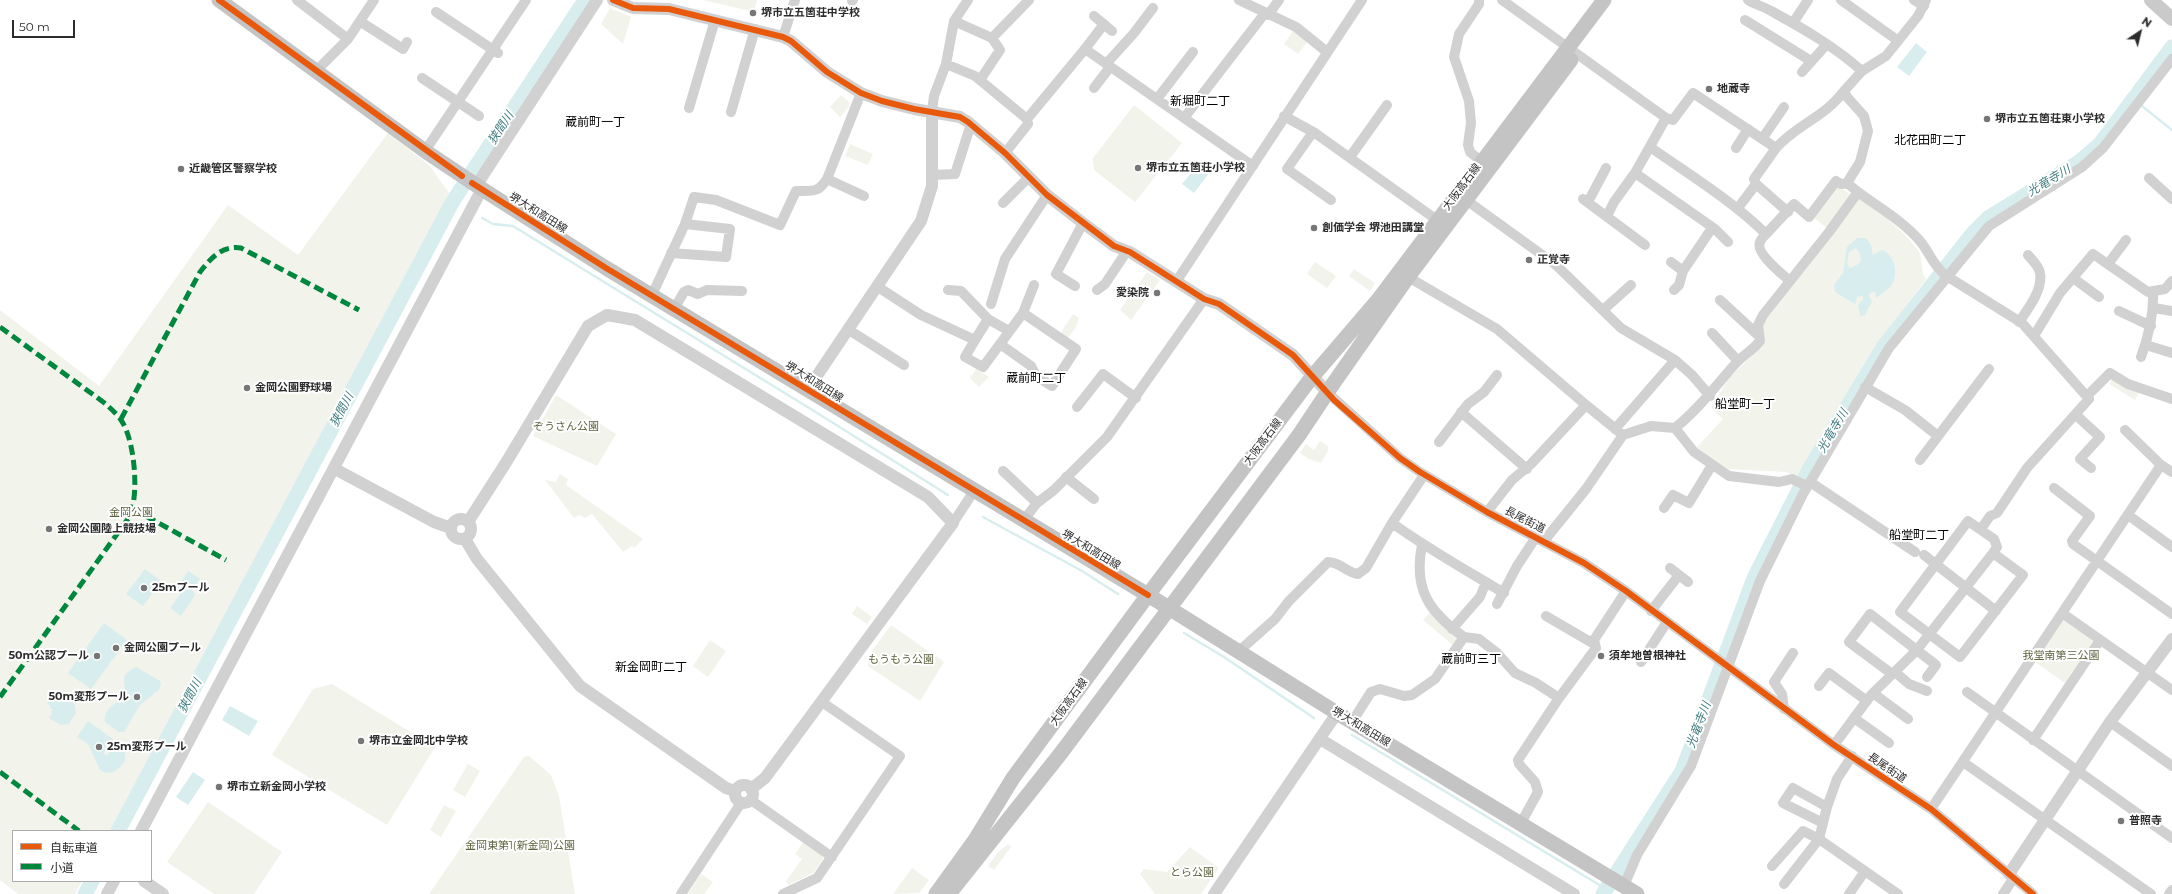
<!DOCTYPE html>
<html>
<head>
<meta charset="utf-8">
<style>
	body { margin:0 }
	#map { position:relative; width:2172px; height:894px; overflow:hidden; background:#fff; font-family:Montserrat,"Noto Sans JP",sans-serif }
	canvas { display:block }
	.legend { position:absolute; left:12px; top:830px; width:140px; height:52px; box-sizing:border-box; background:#fff; border:1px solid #ababab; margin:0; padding:5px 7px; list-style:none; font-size:12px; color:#2c2c2c }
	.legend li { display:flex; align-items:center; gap:8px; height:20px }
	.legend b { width:20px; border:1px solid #ababab }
	.north { position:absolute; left:2120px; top:12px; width:40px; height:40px; -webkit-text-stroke:3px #fff; paint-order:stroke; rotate:35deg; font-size:11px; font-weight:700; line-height:16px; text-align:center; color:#2c2c2c }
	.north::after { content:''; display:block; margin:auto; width:14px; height:18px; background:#2c2c2c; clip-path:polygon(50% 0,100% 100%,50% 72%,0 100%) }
	.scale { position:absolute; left:12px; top:20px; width:63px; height:18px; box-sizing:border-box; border:2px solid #2c2c2c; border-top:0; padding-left:5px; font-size:12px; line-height:14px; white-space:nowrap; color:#2c2c2c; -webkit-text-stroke:3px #fff; paint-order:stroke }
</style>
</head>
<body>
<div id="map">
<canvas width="2172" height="894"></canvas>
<ul class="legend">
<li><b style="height:5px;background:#e8590c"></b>自転車道</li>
<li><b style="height:5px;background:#00873e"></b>小道</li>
</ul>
<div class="north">N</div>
<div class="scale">50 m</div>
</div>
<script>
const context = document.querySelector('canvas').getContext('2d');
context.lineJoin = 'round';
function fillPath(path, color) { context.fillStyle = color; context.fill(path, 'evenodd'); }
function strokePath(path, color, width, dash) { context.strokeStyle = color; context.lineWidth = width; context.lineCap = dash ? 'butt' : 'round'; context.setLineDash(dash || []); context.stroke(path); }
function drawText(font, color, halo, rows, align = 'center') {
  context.font = font + ' Montserrat,"Noto Sans JP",sans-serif'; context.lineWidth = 4; context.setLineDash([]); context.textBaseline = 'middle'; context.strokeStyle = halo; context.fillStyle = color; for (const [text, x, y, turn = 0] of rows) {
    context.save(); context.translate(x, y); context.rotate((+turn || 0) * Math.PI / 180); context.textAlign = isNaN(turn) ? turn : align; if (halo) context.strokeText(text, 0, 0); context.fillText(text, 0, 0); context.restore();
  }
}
const green = new Path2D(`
	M703,0H757L754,12Z
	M610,8L631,17L623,44L601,24Z
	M1294,30L1308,41L1298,54L1284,44Z
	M841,95L850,103L848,105L850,106L840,117L830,107Z
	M1134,105L1182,143L1135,202L1094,170L1093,158Z
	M388,133L430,166L449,193L111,831H13V881H82L75,894H18L0,880V310L99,386L228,205L298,255Z
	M850,144L873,154L868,165L845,156Z
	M1838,187L1851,194L1828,229L1813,217L1830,194Z
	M1858,196C1879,212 1901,228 1918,250C1924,258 1919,271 1926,279L1881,339L1860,371L1801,478L1786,472L1728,469L1706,456L1697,447L1723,419L1711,408L1729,378L1762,346V326L1764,319Z
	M1315,262L1336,276L1327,288L1307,274Z
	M1354,269L1375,283L1370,291L1349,276Z
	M1147,272L1160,280L1131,320L1120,310Z
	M1073,314L1079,318L1076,327L1067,339L1060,334Z
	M976,369L989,377L979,387L970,378Z
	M2113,379L2139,393L2135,400L2109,384Z
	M556,395L616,434L597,466L533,436Z
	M1320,441L1328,446V451L1321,463L1309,459L1300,453L1306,444L1314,450Z
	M560,474L568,479L566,485L643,539L634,548L632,546L623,552L592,514L585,518L579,515L574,518L545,480L556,482Z
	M857,606L872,617L867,624L852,614Z
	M1430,612L1443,626L1459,639L1454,646L1423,620Z
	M2066,620L2091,638L2092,642L2065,683L2035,662L2062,621Z
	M891,625L944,662L920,701L868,666L869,655Z
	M710,640L726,651L708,677L693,666Z
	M332,684L435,747L387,825L272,755L313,689Z
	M529,756L551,775L559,796L575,894H429L524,757Z
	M468,764L480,771L465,797L453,790Z
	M208,802L282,852L254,894H214L167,862Z
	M444,805L456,811L441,837L430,830Z
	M803,843L822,855L823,859L813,873L788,885L786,881L802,859L795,854Z
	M1008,844L1011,847L994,870L988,866L998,852Z
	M1190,847L1219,868L1201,894H1155L1140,874L1144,869L1167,872Z
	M912,868L929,880L919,893L893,894Z
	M701,874L713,882L704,894H688Z`);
const water = new Path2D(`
	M1916,43L1927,52L1909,76L1897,67Z
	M1202,160L1213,168L1194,193L1182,184Z
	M1857,238H1866L1871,245L1873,255L1882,250C1895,254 1899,275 1891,286C1887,291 1881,294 1876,298L1875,292H1871L1869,296L1872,301L1865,315L1859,316L1860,313L1858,307L1859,303L1863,300V296L1857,297L1855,304L1835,292L1834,285L1843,273L1847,247ZM1856,248L1860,253L1861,261L1857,265L1850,268L1847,264L1849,252Z
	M145,569L161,581L143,606L126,594Z
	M188,571L200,579L192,589L195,595L181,616L170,608L179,596L180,590L177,587Z
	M104,623L127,640L91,689L68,673Z
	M136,667L160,681L161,685L159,690L140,705L124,732H119L105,722C103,707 118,704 125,695C125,678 119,676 136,667Z
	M64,692L74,700L76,713L69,724L61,725L50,719L49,716L52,715L51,711L53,710L50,708V705L47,704L55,693Z
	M230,706L258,721L249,736L222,720Z
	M88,721L113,739L103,754L107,755C115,745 118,746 129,748L125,753V761C119,770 111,777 100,770L88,744L77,737Z
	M193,772L205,780L188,805L176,797Z`);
const stream = new Path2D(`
	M2133,99H2134
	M2142,106L2172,130
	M482,218L493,224L513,226L814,411L948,495
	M983,517L1082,571L1118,594
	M1184,633L1224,657L1314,718
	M1352,735L1606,889`);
const river = new Path2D(`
	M118,831L453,201L585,0
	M85,894L92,881
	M1603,894L1682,771L1754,578L1810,468L1884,346L1973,233L1988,218L2079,162L2100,144L2172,47`);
const minor = new Path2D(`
	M297,0L348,39
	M1239,0L1296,27L1327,52
	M1479,0V4L1459,34L1454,57L1469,101L1471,123L1468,145L1470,152L1481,161
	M1502,0L1666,118L1673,120L1693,93L1776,148C1796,125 1825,117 1844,91
	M1748,0C1756,5 1765,7 1773,12C1804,29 1835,47 1862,71
	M1841,0L1897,40
	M1914,0L1924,6
	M852,1L853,0
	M436,12L498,53
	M1268,15L1279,0
	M1094,16L1112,31
	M1745,20L1811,61
	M954,21L992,38L1029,0
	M361,22L403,49L407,42
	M1793,23L1808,0
	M783,37L795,0
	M1085,49L1104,24
	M946,64L975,76L1027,119
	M1106,64L1134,33L1153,8
	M316,71L348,39L374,0
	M1802,72L1827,44
	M422,78L479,116
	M980,80L1000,50L992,38
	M1094,88L1110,67
	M1157,99L1193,52
	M689,108L715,20
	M932,111L934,96L946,64L954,21L968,0
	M731,112L755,29
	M1284,116L1315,133L1437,220
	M1184,118L1265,13
	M1666,118L1635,173L1715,229L1728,242
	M1313,132L1287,169L1331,200
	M1762,139L1784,107
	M1650,147C1690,175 1731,200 1766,234C1764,236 1761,239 1760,242C1755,253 1782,274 1790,281
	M1736,148L1748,129
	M1776,148L1754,179L1756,184L1788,212
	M425,151L526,0
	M1005,153L1028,124L1027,119L1085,49L1253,166
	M1350,157L1387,105
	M932,175L955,174L971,124
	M2149,178L2172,199
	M827,179L864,196
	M1858,192C1878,207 1903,221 1920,241C1930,253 1932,264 1945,275L2022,323L2089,399L2027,468L1997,513L1990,516L1981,529
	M1462,197L1556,265L1621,328L1675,360L1692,375L1710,396
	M1583,199L1645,245
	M1588,202L1606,168
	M1003,203L1029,177
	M1738,208L1756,184
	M1607,216L1614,202L1635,173
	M1766,234L1794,204L1809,217L1836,181L1841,184L1847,183
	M671,253L726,257L730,229L685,224
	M1671,262L1683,271
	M2108,264L2126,240
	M1408,277L1497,329L1586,405
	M2073,278L2099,297
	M1176,282L1362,0
	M1075,286L1056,274L1083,223
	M878,287L921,315L975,340L988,319
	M948,290L961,291L988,319L1009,331
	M1097,290L1105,284L1127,251
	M1674,290L1679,285L1683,271L1712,228
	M652,295L685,224L694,197L716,200L780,225L796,191C813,191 818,193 827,179L861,93
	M1720,300L1759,336
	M991,304L1005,259L1047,195
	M2154,308L2172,311
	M674,309L684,292L688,290L698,294L707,290L742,291
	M1603,310L1631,285
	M2119,311L2151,326
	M2019,322C2028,309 2043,290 2040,273C2039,266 2033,261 2028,255
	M849,330L904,365
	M1712,333L1738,361
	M2034,336L2060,293L2093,254L2148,292L2165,289L2172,281
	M975,340L965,357L983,367L1023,313L1034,285
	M1000,344L1031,366L1036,376L1052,386L1076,349L1023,313
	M2146,345L2172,353
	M2141,357C2149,335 2154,315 2153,292
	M1865,387L1905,410L1938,436
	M1328,393L1400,458L1420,472L1487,512L1584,563L1626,591L1834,745L1931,809L2033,894
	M2087,396L2110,373L2128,384L2172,399
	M1077,407L1103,374L1136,398
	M1461,412L1527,469
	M2076,415L2100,437L2080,459L2091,468
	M1675,428L1694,452L1729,476L1779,482L1792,479L1807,486
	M1615,429L1675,360
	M2125,430L2161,465
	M1439,442L1468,404L1484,392L1497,375
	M1920,460L1989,369
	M1003,471L1037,503
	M1066,477L1094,499
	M1810,482L1915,552
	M2054,488L2090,516L2072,541L2073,544L2172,614
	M1664,508L1673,495L1689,503L1712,465
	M1487,512L1512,480L1531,464L1586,405L1623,435L1651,426L1675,428C1699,409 1716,385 1737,362C1744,355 1754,349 1760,341L1758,325L1763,315L1829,232L1858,192L1847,183L1860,162L1868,131L1864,116L1847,97L1844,91L1862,71L1886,56L1918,16L1926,0
	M2128,515L2172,547
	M1023,521L1037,503L1054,490L1107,437L1204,299
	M953,523L974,491
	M1392,523C1428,549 1466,570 1504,593
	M1544,541L1586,489L1623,435
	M1422,545C1413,589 1429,612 1464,637
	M1924,555L1996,611
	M1670,568L1688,582
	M1497,604L1517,566L1536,537
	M1651,611L1679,575
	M2062,613L2172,690
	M1546,616L1594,644
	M1452,629L1480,597L1486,582
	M1239,651L1275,619L1289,601L1328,562C1340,562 1346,572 1358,574L1366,568L1392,523L1424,475
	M1641,662L1667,622
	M1895,672L1909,684L1927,691
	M1892,674L1849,642L1870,614L1936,665L1927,677
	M1819,686L1829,673L1867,701
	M1967,692L2172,838
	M1873,693L1908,719
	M1784,709L1782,694L1774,682L1793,653
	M1854,718L1889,743
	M1352,722L1371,692L1380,689L1404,696L1412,695L1435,679L1464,637L1479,639L1497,653L1515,673L1536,683L1559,698L1596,648L1594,640L1626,591
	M2110,722L2172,766
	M2033,740L2100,640
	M1834,745L1871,695L1916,651L1993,553L1997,547L1994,539L1968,521L1900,612L1960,657L2023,575L1993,553
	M1963,762L2151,894
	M751,800L832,857
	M1827,807L1837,779L1852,756
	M1931,809L2161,465L2172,472
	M1521,823L1538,792L1535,782L1519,764L1518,760L1559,698
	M1772,866L1803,831L1819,839L1898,894
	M1784,884L1819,839L1827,807L1793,788L1783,803L1823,823
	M1624,886L1637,855L1691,766L1760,581L1803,494L1889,348L1989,226L2082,167L2103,148L2172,59
	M681,894L741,803
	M783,894L817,878L900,756L822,702
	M1849,894L1865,871
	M2003,894L2013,879
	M2169,894L2172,890`);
const tertiary = new Path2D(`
	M613,0L633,8L669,9L783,37L791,41L827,72L861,93L882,101L914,109L960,117L968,122L1005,153L1047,195L1083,223L1114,246L1130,252L1204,299L1219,304L1293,355L1328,393
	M476,186L597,0
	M808,389L921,221L932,186V111
	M335,469L434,522L451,528
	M451 529a10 10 0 1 1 20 0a10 10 0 1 1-20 0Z
	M468,522L507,461L588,326L607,315L635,320L928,497L953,523L765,778L751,789
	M465,539L477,559L580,686L726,788L735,791
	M1320,739L1574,894
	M735 794a9 9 0 1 1 18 0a9 9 0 1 1-18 0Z
	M141,831L482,189
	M2009,874L2110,722L2172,639
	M144,881L163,894
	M107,894L114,881
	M1214,894L1337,713`);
const secondary = new Path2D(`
	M2151,0L2172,19`);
const primary = new Path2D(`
	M219,0L425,151L482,189L606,268L1148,595L1337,713L1637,894
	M936,894L975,840L1013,778L1148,595L1312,377L1378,300L1604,0
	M949,894L1061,753L1299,435L1333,384L1408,277L1571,60`);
const quiet = new Path2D(`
	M0,327L106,404C111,409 117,414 121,420C135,440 139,494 130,516L0,697
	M121,419L200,272C211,258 222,245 241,248L359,310
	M133,509L226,560
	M0,772L79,831`);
const cycleway = new Path2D(`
	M219,0L462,176
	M613,0L633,8L669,9L783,37L791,41L827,72L861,93L882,101L914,109L960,117L968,122L1005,153L1047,195L1114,246L1130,252L1204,299L1219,304L1293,355L1334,400L1400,458L1420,472L1487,512L1584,563L1626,591L1834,745L1931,809L2033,894
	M472,183L606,268L1148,595`);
const markers = [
	[753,13,4,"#767676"],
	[1709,89,4,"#767676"],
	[1987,119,4,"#767676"],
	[1138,168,4,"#767676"],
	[181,169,4,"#767676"],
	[1314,228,4,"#767676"],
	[1529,260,4,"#767676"],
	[1157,293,4,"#767676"],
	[247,388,4,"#767676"],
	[49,529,4,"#767676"],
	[144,588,4,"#767676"],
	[116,648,4,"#767676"],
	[97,656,4,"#767676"],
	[1601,656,4,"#767676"],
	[137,697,4,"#767676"],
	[361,741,4,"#767676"],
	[99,747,4,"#767676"],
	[219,787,4,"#767676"],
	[2121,821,4,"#767676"]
];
const poiNames = [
	["堺市立五箇荘中学校",761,13],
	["地蔵寺",1717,89],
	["堺市立五箇荘東小学校",1995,119],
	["堺市立五箇荘小学校",1146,168],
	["近畿管区警察学校",189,169],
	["創価学会 堺池田講堂",1322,228],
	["正覚寺",1537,260],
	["愛染院",1149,293,"right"],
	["金岡公園野球場",255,388],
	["金岡公園陸上競技場",57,529],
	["25mプール",152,588],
	["金岡公園プール",124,648],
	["50m公認プール",89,656,"right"],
	["須牟地曽根神社",1609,656],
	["50m変形プール",129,697,"right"],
	["堺市立金岡北中学校",369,741],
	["25m変形プール",107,747],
	["堺市立新金岡小学校",227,787],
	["普照寺",2129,821]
];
const streetNames = [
	["大阪高石線",1462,187,-53],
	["堺大和高田線",538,213,32],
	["堺大和高田線",814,382,32],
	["大阪高石線",1263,442,-53],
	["長尾街道",1525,520,27],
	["堺大和高田線",1091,550,31],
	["大阪高石線",1069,702,-54],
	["堺大和高田線",1361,727,31],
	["長尾街道",1887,768,34]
];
const parkNames = [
	["ぞうさん公園",566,427],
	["金岡公園",131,513],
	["我堂南第三公園",2061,656],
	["もうもう公園",901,660],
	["金岡東第1(新金岡)公園",520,846],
	["とら公園",1192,873]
];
const neighbourhoodNames = [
	["新堀町二丁",1200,101],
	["蔵前町一丁",595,122],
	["北花田町二丁",1930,140],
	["蔵前町二丁",1036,378],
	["船堂町一丁",1745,404],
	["船堂町二丁",1919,535],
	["蔵前町三丁",1471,659],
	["新金岡町二丁",651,667]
];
const waterNames = [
	["狭間川",501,128,-57],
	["光竜寺川",2049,181,-31],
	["狭間川",342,410,-62],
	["光竜寺川",1833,431,-59],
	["狭間川",190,696,-62],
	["光竜寺川",1699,725,-69]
];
fillPath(green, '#f2f3eb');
fillPath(water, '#d8eeee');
strokePath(stream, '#d8eeee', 2.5);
strokePath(river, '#d8eeee', 15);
strokePath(minor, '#d1d1d1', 10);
strokePath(tertiary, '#d1d1d1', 12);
strokePath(secondary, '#cacaca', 14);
strokePath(primary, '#c4c4c4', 15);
strokePath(quiet, '#00873e', 5, [10, 5]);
strokePath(cycleway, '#e8590c', 6);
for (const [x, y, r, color] of markers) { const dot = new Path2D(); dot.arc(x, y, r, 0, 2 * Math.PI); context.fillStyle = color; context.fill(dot); strokePath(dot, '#fff', 1.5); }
drawText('bold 11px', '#2c2c2c', '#fff', poiNames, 'left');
drawText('11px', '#2c2c2c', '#fff', streetNames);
drawText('11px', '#5c643e', '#fff', parkNames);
drawText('12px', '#000', '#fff', neighbourhoodNames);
drawText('italic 12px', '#407d81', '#fff', waterNames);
</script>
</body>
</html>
